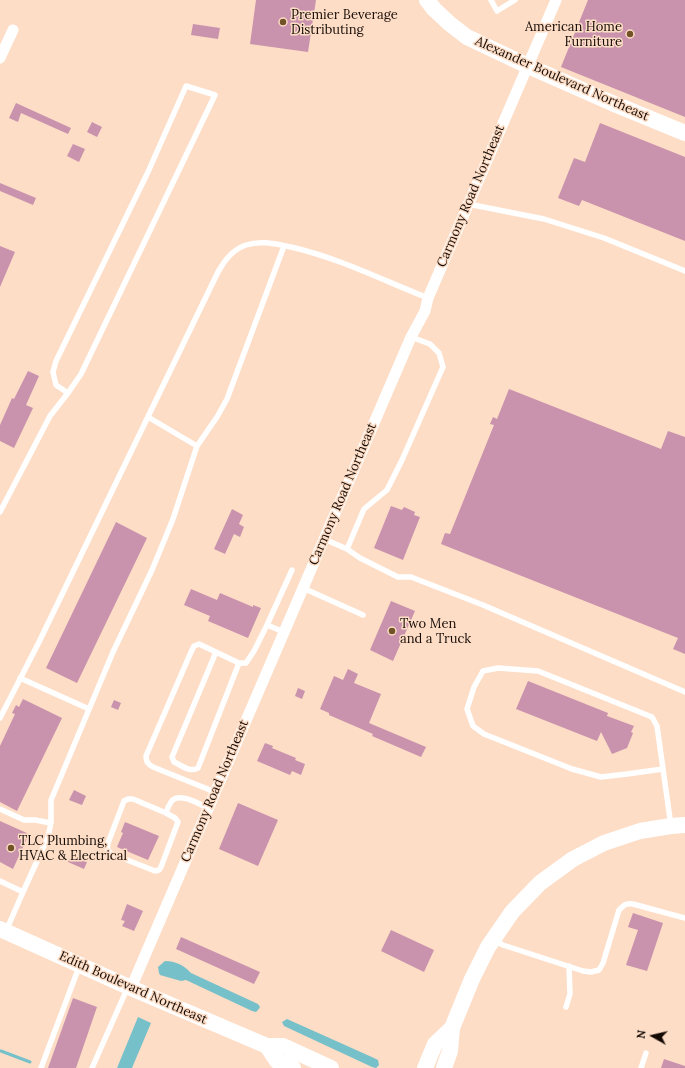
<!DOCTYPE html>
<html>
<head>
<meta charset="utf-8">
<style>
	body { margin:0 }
	#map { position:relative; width:685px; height:1068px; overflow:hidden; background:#fdddc6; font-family:Lora,serif }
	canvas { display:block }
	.north { position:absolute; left:633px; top:1016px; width:40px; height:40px; -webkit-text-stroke:3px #fdddc6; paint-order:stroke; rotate:278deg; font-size:11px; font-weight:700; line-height:16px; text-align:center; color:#140a04 }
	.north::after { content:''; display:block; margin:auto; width:14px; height:18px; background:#140a04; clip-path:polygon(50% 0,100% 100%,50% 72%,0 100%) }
</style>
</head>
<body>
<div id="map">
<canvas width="685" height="1068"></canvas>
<div class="north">N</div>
</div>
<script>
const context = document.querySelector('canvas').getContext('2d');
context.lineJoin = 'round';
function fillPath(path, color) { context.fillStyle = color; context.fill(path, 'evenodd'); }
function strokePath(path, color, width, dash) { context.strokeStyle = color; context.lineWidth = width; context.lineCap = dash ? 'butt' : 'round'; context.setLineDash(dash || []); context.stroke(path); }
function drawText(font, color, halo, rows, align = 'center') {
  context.font = font + ' Lora,serif'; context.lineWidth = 3; context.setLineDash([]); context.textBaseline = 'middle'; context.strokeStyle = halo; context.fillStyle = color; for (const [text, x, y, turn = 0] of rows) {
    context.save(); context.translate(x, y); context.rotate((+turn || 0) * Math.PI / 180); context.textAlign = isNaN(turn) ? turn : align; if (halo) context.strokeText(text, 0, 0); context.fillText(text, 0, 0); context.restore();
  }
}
const water = new Path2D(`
	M165,961C175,961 184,965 191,973L258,1004L260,1007L258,1010L256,1012L252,1011L186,980L181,981L160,975L159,973L158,967Z
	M138,1017L151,1023L132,1068H117Z
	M287,1019L374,1058L378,1060L379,1065L376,1068L372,1067L284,1026L282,1022Z`);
const stream = new Path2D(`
	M1,1051L30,1062`);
const building = new Path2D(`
	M256,0H316L308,52L250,44Z
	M588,0H685V117L561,67Z
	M193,24L220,28L218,39L191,35Z
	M16,103L71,128L68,134L21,113L18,122L9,118Z
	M92,122L102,127L97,137L87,132Z
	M600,123L685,157V241L582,200L579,206L558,198L574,158L585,162Z
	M73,144L85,149L79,162L67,156Z
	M0,183L36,198L33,205L0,191Z
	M0,246L15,252L0,287Z
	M28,371L39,376L26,405L33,408L14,448L0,441V425L12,398L14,399Z
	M509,389L661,449L668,431L685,437V654L673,649L678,638L441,544L445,533L450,534L494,425L490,424L493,417L497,419Z
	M391,506L402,510L404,507L415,512L414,515L420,517L403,560L374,548Z
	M232,509L243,515L239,524L244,527L240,537L234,534L225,554L214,549Z
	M116,522L147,538L77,683L46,668Z
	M191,589L217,600L220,593L253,607V605L261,608L248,638L208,621L210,616L184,605Z
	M391,601L415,611L393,661L370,650Z
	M348,669L358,674L354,683L381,694L369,723L426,747L421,757L372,736L373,734L329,715V713L320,709L334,676L343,680Z
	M528,681L608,713L607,716L634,726L631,732L633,733L627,748L612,754L601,732L597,741L516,709Z
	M298,688L305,691L302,699L295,696Z
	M23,699L62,718L17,811L0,802V746L15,714L12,713L16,705L19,707Z
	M114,700L121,703L118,710L111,707Z
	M265,743L273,746L272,748L296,758L295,760L305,764L301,775L292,771L290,775L257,761Z
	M74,790L86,796L82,805L69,800Z
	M238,803L278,820L258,866L219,849Z
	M0,821L29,834L13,869L0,862Z
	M125,822L159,836L148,860L117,847L123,833L121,832Z
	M71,856L87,862L84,869L68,862Z
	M127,904L143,911L134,931L122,926L125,921L121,920Z
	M633,913L663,923L647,971L626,965L638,930L628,927Z
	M391,930L434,950L424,972L381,951Z
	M181,937L260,972L254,984L176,949Z
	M73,998L97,1007L76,1068H48Z
	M664,1059L685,1066V1068H661Z`);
const lane = new Path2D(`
	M491,0L497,11L515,0
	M468,204L544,219L604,238L685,271
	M148,417L197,446
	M0,512L50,416L68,393L81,374L215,95L186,86L148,172L56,361L53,372L56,385L68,393
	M324,539L347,549L360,558L398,577H411L483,605L685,692
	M347,549L364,509L387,490L402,460L443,367L439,353L430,344L411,337
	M303,588L363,615
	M267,625L292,570
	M216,652L172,757L174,762C181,765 190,773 198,768L239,663
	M20,678L89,709
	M0,718L39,642L218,272C225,260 232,250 246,245C261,240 276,244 291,247C339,258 382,280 428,298
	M663,769L627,774L601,777L572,769L484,734L473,726L467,709L474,687L483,671L498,668L538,671L652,717L657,726L671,826
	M215,792L153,767C148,764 146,762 146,756L191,652L194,646L199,644L239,663H246L254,651L267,625L284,632
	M0,809L24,820H35L51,823
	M166,813L175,818L178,822L161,867L159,870L155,871L112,854C107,851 107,849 108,843L124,801L128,799H133L166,813C167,810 169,805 171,802C178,791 199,804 208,808
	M0,881L23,892L6,931
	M23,892L48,837L51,823V800L54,793L113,652L152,570L173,519L197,446L217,417L227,399L284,246
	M495,941L503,945L583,971L591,972L599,970L603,963L619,910C624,905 626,903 633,904L685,918
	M566,1007L570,994L569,966
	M41,1068L79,967
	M92,1068L127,989
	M641,1068L646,1053`);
const street = new Path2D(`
	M0,58L13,30
	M131,988L411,337L425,311L428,298L556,0`);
const secondary = new Path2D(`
	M427,0L434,9L450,24L467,37L528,66L612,103L685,133
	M0,929L131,988L267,1046H283L331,1068
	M267,1046L277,1061L293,1068
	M425,1068L435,1044L452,1028
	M444,1068L450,1051L452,1028L472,979L488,947L512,912L540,883L573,859L604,843L640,831L671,826L685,825`);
const markers = [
	[283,22,4,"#725328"],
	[630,34,4,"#725328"],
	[392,631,4,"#725328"],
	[11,848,4,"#725328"]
];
const poiNames = [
	["Premier Beverage",291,15],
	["Distributing",291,30],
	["American Home",622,27,"right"],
	["Furniture",622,42,"right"],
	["Two Men",400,624],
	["and a Truck",400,639],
	["TLC Plumbing,",19,841],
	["HVAC & Electrical",19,856]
];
const streetNames = [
	["Alexander Boulevard Northeast",562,79,24],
	["Carmony Road Northeast",471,196,-67],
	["Carmony Road Northeast",343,494,-67],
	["Carmony Road Northeast",215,791,-67],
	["Edith Boulevard Northeast",133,988,24]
];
fillPath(water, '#76c0ca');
strokePath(stream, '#76c0ca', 3);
fillPath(building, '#c992ad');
strokePath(lane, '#fff', 5.5);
strokePath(street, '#fff', 11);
strokePath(secondary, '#fff', 16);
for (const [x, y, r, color] of markers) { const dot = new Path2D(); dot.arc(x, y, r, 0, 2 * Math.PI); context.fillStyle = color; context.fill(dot); strokePath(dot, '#fdddc6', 1.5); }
drawText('13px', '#140a04', '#fdddc6', poiNames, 'left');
drawText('13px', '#140a04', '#fdddc6', streetNames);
</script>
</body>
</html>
